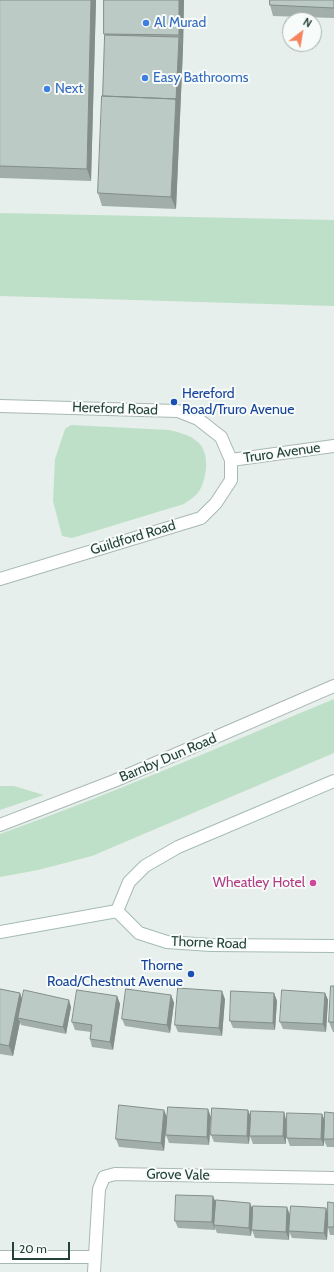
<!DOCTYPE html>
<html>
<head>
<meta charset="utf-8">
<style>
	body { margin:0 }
	#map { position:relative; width:334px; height:1272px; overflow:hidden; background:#e6efeb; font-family:Cabin,sans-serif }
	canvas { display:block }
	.north { position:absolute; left:282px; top:12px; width:40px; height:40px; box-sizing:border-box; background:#f7fbf9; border:1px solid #a3b1ad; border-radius:50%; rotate:31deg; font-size:11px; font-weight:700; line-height:16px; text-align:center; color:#24423a }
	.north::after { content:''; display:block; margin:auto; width:14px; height:18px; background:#f4845f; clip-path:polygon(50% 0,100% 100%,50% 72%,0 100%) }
	.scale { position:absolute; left:12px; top:1242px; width:58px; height:18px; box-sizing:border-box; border:2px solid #24423a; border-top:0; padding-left:5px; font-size:12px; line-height:14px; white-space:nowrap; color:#24423a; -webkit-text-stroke:3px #f7fbf9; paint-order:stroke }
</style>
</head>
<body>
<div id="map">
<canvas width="334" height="1272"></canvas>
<div class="north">N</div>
<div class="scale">20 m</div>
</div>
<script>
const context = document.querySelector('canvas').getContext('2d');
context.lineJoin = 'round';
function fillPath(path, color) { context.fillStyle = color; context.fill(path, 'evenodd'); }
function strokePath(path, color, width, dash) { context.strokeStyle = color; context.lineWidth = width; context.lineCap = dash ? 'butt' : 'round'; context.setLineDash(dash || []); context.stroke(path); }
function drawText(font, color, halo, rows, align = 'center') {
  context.font = font + ' Cabin,sans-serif'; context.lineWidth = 4; context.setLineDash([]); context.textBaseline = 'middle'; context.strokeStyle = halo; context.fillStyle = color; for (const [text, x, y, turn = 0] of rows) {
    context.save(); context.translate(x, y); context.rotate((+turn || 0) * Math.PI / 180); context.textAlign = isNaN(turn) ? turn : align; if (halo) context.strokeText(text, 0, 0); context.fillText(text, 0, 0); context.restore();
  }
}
const green = new Path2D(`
	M0,213L334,220V306L0,296Z
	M71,425L169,430C192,435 208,442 206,468C205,477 203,487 197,494C193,498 188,501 184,504L72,538L62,536L53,501L55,459L65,429Z
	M334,699V753L92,856L38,870L0,877V834C113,794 223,745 334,699Z
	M0,786H14L44,795L0,810Z`);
const street = new Path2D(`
	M0,406L178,411L198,419L221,437L231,460V480L216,503L201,518L0,579
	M231,460L334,446
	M0,825L114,781L334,686
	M0,1257H95
	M94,1272L99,1189L104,1177L115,1174L334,1178`);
const secondary = new Path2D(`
	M117,911L129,882L145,866L178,847L334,781
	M117,911L139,933L167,942L211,945L334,946
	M0,932L117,911`);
const wall = new Path2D(`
	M0,0H96L91,181L0,178Z
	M104,0H184L183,48L176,209L102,206L98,193L103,96L105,35L104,34Z
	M334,0V18L273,16L270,5Z
	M334,986V1032H333L329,1022Z
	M0,989L20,993L22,1000L71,1007L66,1034L21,1025L20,1022L13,1056L0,1054Z
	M274,993L277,1001L275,1030L233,1028L230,1021Z
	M325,993L328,1000L326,1032L283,1029L280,1022Z
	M171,995L174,1003L170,1033L125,1026L122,1019Z
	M117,996L120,1004L113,1050L92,1047L90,1039L91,1032L75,1030L72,1022Z
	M225,999L222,1036L178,1032L175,1025Z
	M248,1110L251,1118L249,1144L214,1142L211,1135Z
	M284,1112L286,1120V1144H253L250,1136Z
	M334,1113V1147H327L324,1140V1146H290L287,1138L322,1114L324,1121Z
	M167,1117L164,1151L119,1147L116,1139Z
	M211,1117L209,1145L169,1143L166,1135Z
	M213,1196L216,1203L253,1210L290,1215L289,1240L255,1238L252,1230L253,1220L251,1236L217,1233L215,1228V1230L178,1228L175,1221Z
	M334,1203V1235H330L328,1227L327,1240L292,1238L289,1231L326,1208L328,1214Z`);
const shadedWall = new Path2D(`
	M91,0H96L91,181L87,169Z
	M179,0H184L183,48L179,35Z
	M179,37L183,48L176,209L171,197L176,99Z
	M222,991L225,999L222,1036L219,1028Z
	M20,993L24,1004L18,1018L20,1022L13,1056L9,1046Z
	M274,993L277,1001L275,1030L273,1023Z
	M325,993L328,1000L326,1032L323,1024Z
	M171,995L174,1003L170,1033L167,1025Z
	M117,996L120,1004L113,1050L110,1042Z
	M69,1000L71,1007L66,1034L63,1027Z
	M208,1109L211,1117L209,1145L207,1137Z
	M164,1110L167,1117L164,1151L161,1143Z
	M248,1110L251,1118L249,1144L247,1136Z
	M284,1112L286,1120V1144L283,1136Z
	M322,1114L325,1121L324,1146L321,1139Z
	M213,1196L216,1204L214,1225L215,1230L212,1222Z
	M250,1203L253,1210L251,1236L249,1228Z
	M287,1207L290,1215L289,1240L286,1232Z
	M326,1208L328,1216L327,1240L324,1233Z`);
const building = new Path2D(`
	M0,0H91L87,169L0,166Z
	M104,0H179V35L104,34Z
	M270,0H334V8L270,5Z
	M105,35L179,37L176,101V99L103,96Z
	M102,96L176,99L171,197L98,193Z
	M331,986H334V1022H329Z
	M178,988L222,991L219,1028L175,1025Z
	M0,989L20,993L9,1046L0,1044Z
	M126,989L171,995L167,1025L122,1019Z
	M24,990L69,1000L63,1027L18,1018Z
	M77,990L117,996L110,1042L90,1039L92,1025L72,1022Z
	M282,990L325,993L323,1024L280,1022Z
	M231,991L274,993L273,1023L230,1021Z
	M119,1105L164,1110L161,1143L116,1139Z
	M168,1107L208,1109L207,1137L166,1135Z
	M212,1108L248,1110L247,1136L211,1135Z
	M251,1111L284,1112L283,1136H250Z
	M325,1112L334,1113V1139H324Z
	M287,1113L322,1114L321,1139L287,1138Z
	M176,1195L213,1196L212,1222L175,1221Z
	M216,1200L250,1203L249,1228L214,1225Z
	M328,1202L334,1203V1227H328Z
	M253,1206L287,1207L286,1232L252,1230Z
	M291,1206L326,1208L324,1233L289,1231Z`);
const markers = [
	[146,23,4,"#3f7fe0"],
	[145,78,4,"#3f7fe0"],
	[47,89,4,"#3f7fe0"],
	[174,402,4,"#1a4fb4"],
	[313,883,4,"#d1479c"],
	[191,974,4,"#1a4fb4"]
];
const shopNames = [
	["Al Murad",154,23],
	["Easy Bathrooms",153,78],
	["Next",55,89]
];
const transitNames = [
	["Hereford",182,394],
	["Road/Truro Avenue",182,410],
	["Thorne",183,966,"right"],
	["Road/Chestnut Avenue",183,982,"right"]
];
const streetNames = [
	["Hereford Road",115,409,2],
	["Truro Avenue",282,453,-8],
	["Guildford Road",133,538,-17],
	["Barnby Dun Road",168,758,-23],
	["Thorne Road",209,943,2],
	["Grove Vale",178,1175,1]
];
const hotelNames = [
	["Wheatley Hotel",305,883]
];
fillPath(green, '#bfe0c8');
strokePath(street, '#a8b8b2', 14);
strokePath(secondary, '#a4bbb3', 14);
strokePath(street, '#fff', 12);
strokePath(secondary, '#fff', 12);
fillPath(wall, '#a1aea9');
fillPath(shadedWall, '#838d89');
fillPath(building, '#bbcac4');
strokePath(building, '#838d89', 1);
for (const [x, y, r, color] of markers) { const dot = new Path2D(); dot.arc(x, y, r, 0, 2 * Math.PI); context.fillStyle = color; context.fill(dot); strokePath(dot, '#f7fbf9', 1.5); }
drawText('14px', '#366cbe', '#f7fbf9', shopNames, 'left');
drawText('14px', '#164399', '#f7fbf9', transitNames, 'left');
drawText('14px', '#24423a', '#f7fbf9', streetNames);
drawText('14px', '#b23c85', '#f7fbf9', hotelNames, 'right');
</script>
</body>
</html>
